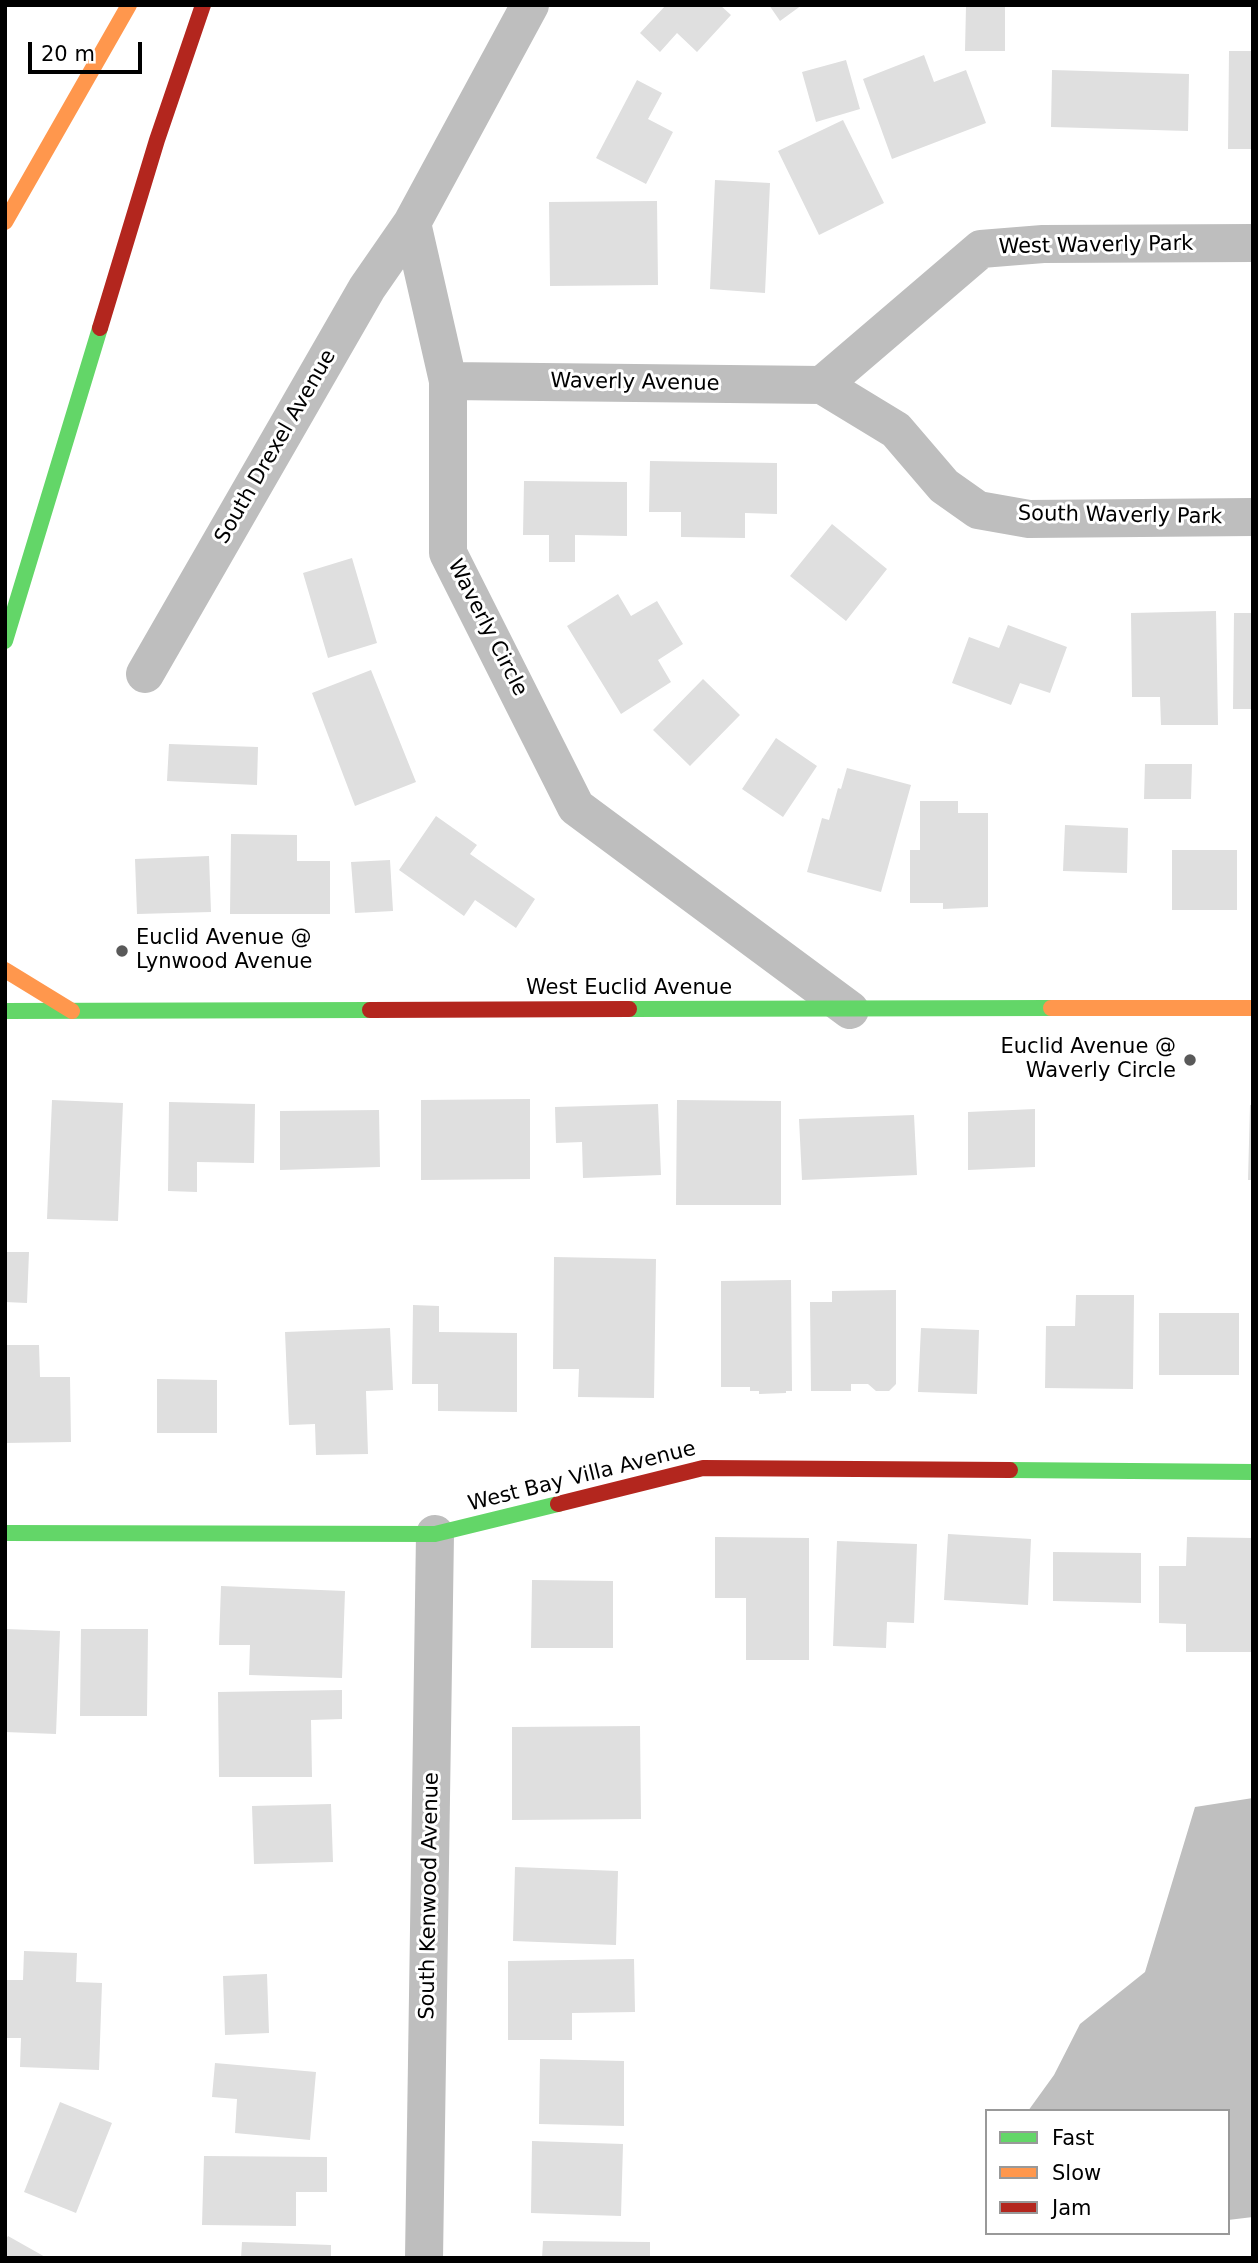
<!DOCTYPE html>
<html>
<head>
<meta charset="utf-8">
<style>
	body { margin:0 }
	#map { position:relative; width:1258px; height:2263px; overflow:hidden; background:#fff; font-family:"DejaVu Sans",sans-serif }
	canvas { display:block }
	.frame { position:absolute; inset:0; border:7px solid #000; pointer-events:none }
	.legend { position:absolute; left:985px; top:2109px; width:245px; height:126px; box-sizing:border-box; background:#fff; border:2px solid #999; margin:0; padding:9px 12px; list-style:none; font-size:21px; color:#000 }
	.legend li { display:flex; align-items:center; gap:14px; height:35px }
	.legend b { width:35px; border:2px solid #999 }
	.scale { position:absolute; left:28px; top:42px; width:114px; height:32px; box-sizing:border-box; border:4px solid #000; border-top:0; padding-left:9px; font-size:21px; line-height:24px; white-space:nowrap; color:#000; -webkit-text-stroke:5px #fff; paint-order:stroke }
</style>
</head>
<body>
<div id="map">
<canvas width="1258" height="2263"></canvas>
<div class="frame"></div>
<ul class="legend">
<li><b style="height:9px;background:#63d668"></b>Fast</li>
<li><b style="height:9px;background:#ff974d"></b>Slow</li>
<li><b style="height:9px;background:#b3261e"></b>Jam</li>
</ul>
<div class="scale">20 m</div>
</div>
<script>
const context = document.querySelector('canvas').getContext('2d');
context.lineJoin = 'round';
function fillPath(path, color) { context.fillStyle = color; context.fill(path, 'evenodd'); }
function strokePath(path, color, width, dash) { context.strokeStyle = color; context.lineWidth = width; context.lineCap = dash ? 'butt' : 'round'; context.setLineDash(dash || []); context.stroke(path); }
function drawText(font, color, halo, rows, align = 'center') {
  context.font = font + ' "DejaVu Sans",sans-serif'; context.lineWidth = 6; context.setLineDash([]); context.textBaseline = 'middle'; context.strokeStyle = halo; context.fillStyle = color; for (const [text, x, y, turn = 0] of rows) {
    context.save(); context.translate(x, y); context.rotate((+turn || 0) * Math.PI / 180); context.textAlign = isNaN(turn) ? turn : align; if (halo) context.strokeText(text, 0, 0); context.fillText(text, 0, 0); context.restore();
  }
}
const water = new Path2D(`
	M1253,1798V2217L1228,2220V2111H1028L1054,2075L1080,2024L1145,1972L1195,1807Z`);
const building = new Path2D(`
	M666,5H720L731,15L697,52L677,33L660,52L640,33Z
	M769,5H802L780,21Z
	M966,6L1005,7V51H965Z
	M1229,51H1253V149H1228Z
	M924,55L934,82L966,70L986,123L892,159L863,79Z
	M846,60L860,109L816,122L802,72Z
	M1052,70L1189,74L1188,131L1051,127Z
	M637,80L662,93L648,119L673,132L646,184L596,158Z
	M843,120L884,203L819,235L778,151Z
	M715,180L770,183L765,293L710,289Z
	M657,201L658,285L550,286L549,202Z
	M650,461L777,463V514L745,513V538L681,537V512H649Z
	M524,481L627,482V536L575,535V562H549V535H523Z
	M832,524L887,569L846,621L790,576Z
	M352,558L377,643L328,658L303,573Z
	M618,594L631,616L657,601L683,644L658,660L671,682L621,714L567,626Z
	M1216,611L1218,725H1161L1160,697H1132L1131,613Z
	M1234,613H1253V709H1233Z
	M1008,625L1067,647L1050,693L1020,683L1011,705L952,683L969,637L999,648Z
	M371,670L416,782L355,806L312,693Z
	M703,679L740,715L690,766L653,730Z
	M776,738L817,766L783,817L742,789Z
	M169,744L258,747L257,785L167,781Z
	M1145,764H1192L1191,799H1144Z
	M847,768L911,785L881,892L807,872L822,818L829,820L838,788L841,789Z
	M920,801H958V813H988V907L943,909V903H910V850H920Z
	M436,816L477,845L470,854L535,899L516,928L475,900L464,916L399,870Z
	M1065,825L1128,828L1127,873L1063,871Z
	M231,834L297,835V861H330V914H230Z
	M1172,850H1237V910H1172Z
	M209,856L211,912L137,914L135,859Z
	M390,860L393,911L355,913L351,862Z
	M530,1099V1179L421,1180V1100Z
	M52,1100L123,1103L118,1221L47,1219Z
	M677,1100L781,1101V1205H676Z
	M169,1102L255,1104L254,1163L197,1162V1192L168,1191Z
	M658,1104L661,1175L583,1178L582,1142L556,1143L555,1107Z
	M1250,1105H1253V1180H1248Z
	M1035,1109V1167L968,1170V1112Z
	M379,1110L380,1167L280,1170V1111Z
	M914,1115L917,1175L802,1180L799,1119Z
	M5,1252H29L27,1303L5,1302Z
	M554,1257L656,1259L654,1398L578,1397L579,1369H553Z
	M791,1280L792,1391H786V1393L759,1394V1391H750V1387H721V1281Z
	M896,1290V1384L889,1391H876L868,1384H851V1391H811L810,1302H832V1291Z
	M1076,1295H1134L1133,1389L1045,1388L1046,1326H1075Z
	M413,1305L439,1306V1332L517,1333V1412L438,1411V1384H412Z
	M1159,1313H1239V1375H1159Z
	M390,1328L393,1390L366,1391L368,1454L316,1455L315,1424L289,1425L285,1332Z
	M921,1328L979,1330L977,1394L918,1392Z
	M5,1345H39L40,1377H70L71,1442L5,1443Z
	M157,1379L217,1380V1433H157Z
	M948,1534L1031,1539L1028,1605L944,1600Z
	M715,1537L809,1538V1660H746V1598H715Z
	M1187,1537L1253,1538V1652H1186V1624L1159,1623V1566H1186Z
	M837,1541L917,1544L914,1623L887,1622L886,1648L833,1646Z
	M1053,1552L1141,1553V1603L1053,1601Z
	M532,1580L613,1581V1648H531Z
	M221,1586L345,1591L342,1678L249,1675L250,1645H219Z
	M5,1629L60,1631L56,1734L5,1732Z
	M81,1629H148L147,1716H80Z
	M342,1690V1719L311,1720L312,1777H219L218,1692Z
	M640,1726L641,1819L512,1820V1727Z
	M331,1804L333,1862L254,1864L252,1806Z
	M515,1867L618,1871L616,1945L513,1941Z
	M24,1951L77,1953L76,1982L102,1983L99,2070L20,2067L21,2038H5V1980H23Z
	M634,1959L635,2012L572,2013V2040H508V1961Z
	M267,1974L269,2033L225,2035L223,1976Z
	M540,2059L624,2061V2126L539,2124Z
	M215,2063L316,2072L310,2140L235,2133L237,2099L212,2097Z
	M60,2102L112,2123L76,2213L24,2192Z
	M532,2141L623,2144L621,2216L531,2213Z
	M204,2156L327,2157V2192H296V2226L202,2225Z
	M8,2236L47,2258H5V2241Z
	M543,2241L650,2242V2258H542Z
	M242,2242L331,2245V2258H241Z`);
const street = new Path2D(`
	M530,5L412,223L448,381V553L576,807L850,1010
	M448,381L822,385
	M822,385L981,249L1043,244L1253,243
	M822,385L896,430L944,486L978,510L1029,519L1253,517
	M145,674L367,288L412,223
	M424,2258L435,1534`);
const fast = new Path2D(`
	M5,641L100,328
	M629,1009L1051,1008
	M5,1011L370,1010
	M1010,1470L1253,1472
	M5,1533L435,1534L558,1504`);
const slow = new Path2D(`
	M5,222L129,5
	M5,970L72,1011
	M1051,1008H1253`);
const jam = new Path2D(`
	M100,328L157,140L203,5
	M370,1010L629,1009
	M558,1504L703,1468L1010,1470`);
const markers = [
	[122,951,7,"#595959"],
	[1190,1060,7,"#595959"]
];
const streetNames = [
	["West Waverly Park",1096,246,-1],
	["Waverly Avenue",635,383,1],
	["South Drexel Avenue",276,447,-60],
	["South Waverly Park",1120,516,1],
	["Waverly Circle",487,628,63],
	["West Euclid Avenue",629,989],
	["West Bay Villa Avenue",582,1477,-14],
	["South Kenwood Avenue",430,1896,-89]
];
const poiNames = [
	["Euclid Avenue @",136,939],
	["Lynwood Avenue",136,963],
	["Euclid Avenue @",1176,1048,"right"],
	["Waverly Circle",1176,1072,"right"]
];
fillPath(water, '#bfbfbf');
fillPath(building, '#dfdfdf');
strokePath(street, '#bebebe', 38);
strokePath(fast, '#63d668', 16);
strokePath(slow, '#ff974d', 16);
strokePath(jam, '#b3261e', 16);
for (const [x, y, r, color] of markers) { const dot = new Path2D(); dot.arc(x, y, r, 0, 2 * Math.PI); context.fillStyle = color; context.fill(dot); strokePath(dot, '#fff', 2.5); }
drawText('21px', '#000', '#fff', streetNames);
drawText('21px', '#000', '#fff', poiNames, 'left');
</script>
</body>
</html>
